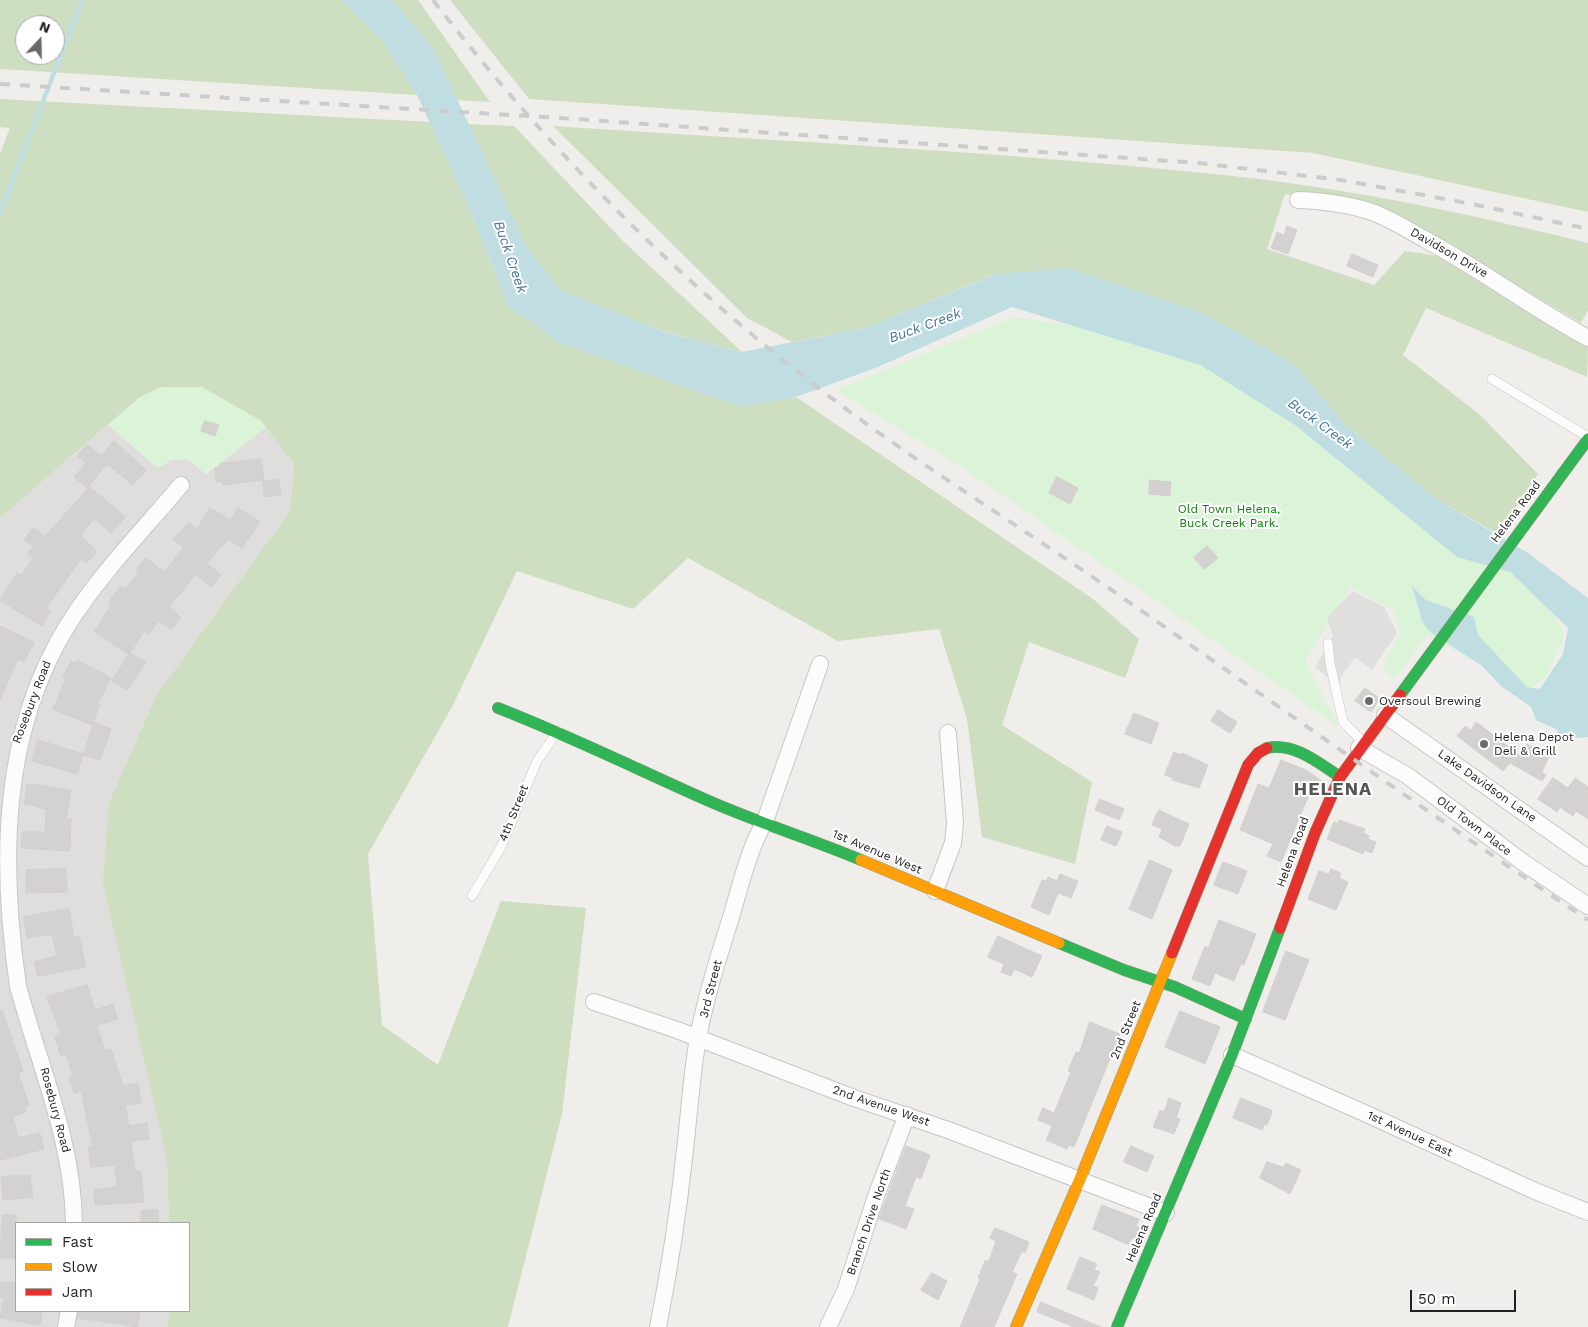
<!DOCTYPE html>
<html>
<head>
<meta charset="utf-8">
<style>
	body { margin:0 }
	#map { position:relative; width:1588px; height:1327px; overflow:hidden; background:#f0eeeb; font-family:"Work Sans",sans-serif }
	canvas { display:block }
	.legend { position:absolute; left:15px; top:1222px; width:175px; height:90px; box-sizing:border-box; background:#fff; border:1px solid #a7a7a7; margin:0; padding:6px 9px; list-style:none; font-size:15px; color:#222 }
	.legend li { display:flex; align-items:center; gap:10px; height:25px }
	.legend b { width:25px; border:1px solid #a7a7a7 }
	.north { position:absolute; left:15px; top:15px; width:50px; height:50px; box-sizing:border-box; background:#fff; border:1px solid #a7a7a7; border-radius:50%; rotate:21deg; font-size:14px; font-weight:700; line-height:20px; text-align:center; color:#222 }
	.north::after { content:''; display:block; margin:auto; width:18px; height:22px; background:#6a6968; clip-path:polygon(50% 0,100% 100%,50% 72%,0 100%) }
	.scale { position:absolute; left:1410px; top:1290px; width:106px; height:22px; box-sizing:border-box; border:2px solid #222; border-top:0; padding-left:6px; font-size:15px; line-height:18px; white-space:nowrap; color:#222; -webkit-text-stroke:4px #fff; paint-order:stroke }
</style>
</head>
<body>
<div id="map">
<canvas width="1588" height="1327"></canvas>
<ul class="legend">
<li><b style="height:6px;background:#30b455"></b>Fast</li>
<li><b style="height:6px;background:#ff9f0a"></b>Slow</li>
<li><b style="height:6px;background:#e5322d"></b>Jam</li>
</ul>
<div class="north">N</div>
<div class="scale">50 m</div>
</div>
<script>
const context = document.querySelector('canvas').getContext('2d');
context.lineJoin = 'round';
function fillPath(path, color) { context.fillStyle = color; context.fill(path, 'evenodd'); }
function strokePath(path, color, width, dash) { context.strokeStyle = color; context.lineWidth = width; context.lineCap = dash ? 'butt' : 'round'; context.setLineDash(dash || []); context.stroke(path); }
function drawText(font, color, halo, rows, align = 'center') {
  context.font = font + ' "Work Sans",sans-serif'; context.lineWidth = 4; context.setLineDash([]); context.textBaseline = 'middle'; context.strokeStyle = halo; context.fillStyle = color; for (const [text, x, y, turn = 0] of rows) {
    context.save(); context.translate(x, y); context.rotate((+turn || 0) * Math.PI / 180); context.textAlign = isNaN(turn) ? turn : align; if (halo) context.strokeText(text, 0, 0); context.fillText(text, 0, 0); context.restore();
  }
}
const residential = new Path2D(`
	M108,425L158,468L171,460L187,459L206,474L266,427L294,464L290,511L157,694L169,1223H16V1311H170L167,1327H0V518Z`);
const forest = new Path2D(`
	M0,0H341L383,42L417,95L0,69ZM25,25H55V55H25Z
	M392,0H418L490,102L456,100L434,50Z
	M450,0H1588V212L1313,153L529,99Z
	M0,99L430,122L473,217L507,305L560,343L742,407L796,397L1093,599L1139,639L1125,678L1029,642L1002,725L1092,782L1075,864L982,837L967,719L939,629L838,641L688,558L633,609L517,571L452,707L368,854L382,1025L438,1065L501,901L586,908L562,1114L508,1327H167L170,1311H189V1223H169L167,1159L103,883L109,803L157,694L290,511L294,464L260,420L162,387L140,397L0,518V154L10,128L0,127Z
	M467,124L514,126L623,241L742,352L665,332L561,291L527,248Z
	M553,126C779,141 1007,152 1233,176C1352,189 1471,214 1588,243V310L1581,323L1452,248L1366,205L1285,194L1267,249L1374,285L1405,251L1445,257L1561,327L1588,347L1587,377L1426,308L1403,355L1479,414L1538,474L1498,534L1435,498L1346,425L1294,364L994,274L865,328L792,342L747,318Z`);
const park = new Path2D(`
	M1014,317L1074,326L1200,365L1295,425L1457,557L1510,571L1554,614L1565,635L1545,678L1528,690L1427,635L1395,679L1382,668L1400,634L1394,611L1351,587L1305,660L1338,726L957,464L836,390Z
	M162,387H202L260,420L266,427L206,474L187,459L171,460L158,468L108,425L140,397Z`);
const parking = new Path2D(`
	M1353,591L1384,607L1397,633L1372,670L1355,657L1341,677L1340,688L1315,667L1333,636L1327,618Z`);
const water = new Path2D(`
	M341,0H392L434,50L527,248L561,290L664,332L742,352L865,328L995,274L1068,268L1203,313L1294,364L1346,425L1435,498L1528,553L1588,598V737L1552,740L1558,730L1536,720L1531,707L1501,686L1482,666L1430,632L1422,621L1412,586L1426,600L1474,617L1478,635L1527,687L1540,689L1563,654L1568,628L1510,572L1457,557L1295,425L1200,365L1012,307L878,367L796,397L742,407L560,343L507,305L473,217L417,95L383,42Z`);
const stream = new Path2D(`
	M0,213L82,0`);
const building = new Path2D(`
	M1287,226L1297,230L1288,254L1271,248L1277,232L1284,235Z
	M1352,254L1378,265L1373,277L1347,266Z
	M205,421L219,425L215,436L201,431Z
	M114,441L146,470L133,485L107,464L87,488L74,477L86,463L77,456L87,444L101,456Z
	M261,459L264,480L222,485V481L216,482L215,468L220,467V464Z
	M1057,477L1078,488L1070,504L1049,493Z
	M279,480L281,495L264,497L263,482Z
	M1150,480L1171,482L1170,496L1149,494Z
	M90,487L125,517L111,533L94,519L80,535L97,551L87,563L81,559L46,608L50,612L42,626L0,600L17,573L21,575L34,558L28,554L33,546L24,540L33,528L45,536Z
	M210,508L230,520L238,508L260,522L242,548L228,539L207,563L221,575L211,587L196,574L169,607L181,618L171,629L159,621L148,635L144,631L130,653L146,662L127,690L112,681L129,654L94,632L111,606L108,603L121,586L125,589L139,573L136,570L146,558L164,572L184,548L173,539L189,523L197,529Z
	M1207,546L1218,558L1204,569L1194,558Z
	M0,626L34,642L24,662L18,658L0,701Z
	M77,660L111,678L98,703L100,704L92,725L53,709L66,678L63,677L71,661L75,663Z
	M1365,688L1380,699L1371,712L1355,701Z
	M1218,710L1237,722L1230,733L1211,721Z
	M1134,713L1159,723L1151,744L1125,734Z
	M94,722L111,729L100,760L84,755Z
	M1476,722L1521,756L1527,744L1549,757L1543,769L1542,772L1546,775L1542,781L1510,763L1503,771L1457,736L1465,726L1471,730Z
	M38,740L83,754L77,774L32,761Z
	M1174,752L1181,755L1182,753L1208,765L1199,788L1172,780L1173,778L1165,775Z
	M1281,760L1306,770L1322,781L1316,795L1310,792L1281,862L1267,856L1273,844L1240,830L1258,784L1269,788Z
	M1553,778L1568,788L1575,778L1588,787V819L1576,811L1573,816L1560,807L1557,812L1538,799Z
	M33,784L71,790L66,819H71L70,851L21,848L22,832H45L46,809L24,804L27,785Z
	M1100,799L1124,809L1119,820L1095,810Z
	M1159,810L1189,824L1180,846H1175L1159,837L1162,829L1152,825Z
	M1339,820L1365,829L1363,833L1369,836L1368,839L1376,842L1372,853L1364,850L1363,854L1327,839L1334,822L1338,823Z
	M1107,826L1122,832L1116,846L1101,840Z
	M1150,860L1172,870L1152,919L1129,909Z
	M1223,862L1247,871L1238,894L1214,885Z
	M66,869L67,892L26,893V870Z
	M1331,869L1341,873L1339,878L1348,882L1336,910L1308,899L1319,871L1329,874Z
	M1060,874L1078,881L1071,898L1058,893L1049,915L1031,907L1042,880L1046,881L1048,877L1057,881Z
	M69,909L74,937L79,936L86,967L38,976L34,962L57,956L52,934L27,938L24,917Z
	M1219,920L1256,934L1244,965L1241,964L1234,981L1215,973L1210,986L1192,979L1205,946L1208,948Z
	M998,936L1042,956L1032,977L1014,969L1011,976L1001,972L1004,964L988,957Z
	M1286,951L1309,960L1285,1020L1263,1012Z
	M87,985L95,1010L113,1004L118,1019L97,1025L105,1051L111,1049L123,1086L138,1083L141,1103L125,1105L129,1126L147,1123L149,1139L131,1141L135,1171H141L144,1202L95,1205L94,1190L117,1187L115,1165L91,1167L88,1148L93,1147L81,1091L74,1093L69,1078L73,1076L66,1054L61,1056L55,1037L61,1034L47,997Z
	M0,1010H2L23,1071L18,1073L29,1105L24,1106L26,1112L13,1116L18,1138L40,1133L44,1149L0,1160Z
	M1180,1011L1220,1027L1205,1064L1165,1047Z
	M1090,1022L1120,1034L1074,1147L1069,1145L1067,1149L1046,1140L1052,1126L1038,1120L1043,1108L1054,1113L1071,1072L1068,1071L1076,1052L1079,1053Z
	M1169,1098L1181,1103L1176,1118L1180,1119L1174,1134L1153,1127L1160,1110L1164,1112Z
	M1241,1098L1271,1110L1272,1113L1267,1125L1265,1124L1262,1130L1233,1118Z
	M906,1146L930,1155L921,1179L916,1177L905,1206L914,1209L906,1229L879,1219Z
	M1131,1146L1154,1156L1147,1172L1124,1162Z
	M1267,1162L1283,1167L1286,1163L1301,1170L1290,1194L1260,1178Z
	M30,1175L33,1197L3,1200L1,1177Z
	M1102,1205L1139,1219L1136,1226L1141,1228L1137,1240L1132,1238L1129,1245L1093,1229Z
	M142,1210H158V1223H141Z
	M3,1215H16V1258H0Z
	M995,1228L1029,1242L1025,1253L1022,1251L1012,1272L1017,1274L994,1327H960L980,1279L978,1278L985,1261H989L996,1241L990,1238Z
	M1080,1257L1097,1264L1094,1270L1100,1272L1093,1286L1098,1288L1094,1300L1067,1289Z
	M932,1273L947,1281L938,1300L921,1290Z
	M0,1282L16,1283V1311H42L40,1325L0,1318L4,1297H0Z
	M1041,1302L1101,1327H1074L1037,1312Z
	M79,1311H140L137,1327L78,1318Z`);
const lane = new Path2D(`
	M1492,379L1588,437
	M1328,643L1330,663L1343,722L1363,742
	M472,896L501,847L537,761L558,731`);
const street = new Path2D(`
	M1298,200C1323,201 1348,204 1372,212C1391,219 1408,230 1426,240C1482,270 1532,308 1588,338
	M1385,715L1588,858
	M1359,748L1408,776L1524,863L1588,906
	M935,891L953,843L955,823L948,733
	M594,1002L677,1030L854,1098L948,1130L1166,1213
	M1232,1055L1360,1111L1535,1191L1588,1212
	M74,1223C73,1140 39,1065 18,986C0,863 1,731 69,623C101,573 143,530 181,485
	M66,1327L69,1311
	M658,1327C669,1271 678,1215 684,1158C689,1118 691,1078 698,1038C706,996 719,955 732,914C741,883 749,849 765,821L820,664
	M828,1327L846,1289L876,1196L907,1115`);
const fast = new Path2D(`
	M1400,695L1588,439
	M498,708C570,736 639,770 709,801C759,823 811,839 861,860
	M1267,748C1294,742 1319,763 1340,777
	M1059,943L1124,970L1175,987L1246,1019
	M1117,1327L1232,1055L1280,928`);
const slow = new Path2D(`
	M861,860L1059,943
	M1016,1327L1080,1179L1172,953`);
const jam = new Path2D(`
	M1280,928L1315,833L1340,777L1400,695
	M1172,953L1248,765L1258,753L1267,748`);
const rail = new Path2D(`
	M433,0C541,140 664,267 803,376C903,455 1012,521 1116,593C1273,702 1429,814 1588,920
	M0,84L560,118L1198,163L1341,180L1472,204L1588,229`);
const markers = [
	[1369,701,5,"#6a6968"],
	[1484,744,5,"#6a6968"]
];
const streetNames = [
	["Davidson Drive",1449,253,30],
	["Helena Road",1516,512,-53],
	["Rosebury Road",32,702,-69],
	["Lake Davidson Lane",1487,786,35],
	["4th Street",514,813,-68],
	["Old Town Place",1474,826,37],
	["1st Avenue West",877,852,23],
	["Helena Road",1293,852,-70],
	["3rd Street",711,989,-76],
	["2nd Street",1126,1030,-68],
	["2nd Avenue West",881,1106,19],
	["Rosebury Road",55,1110,75],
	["1st Avenue East",1410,1134,25],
	["Branch Drive North",869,1222,-71],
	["Helena Road",1144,1228,-67]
];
const parkNames = [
	["Old Town Helena,",1229,509],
	["Buck Creek Park.",1229,523]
];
const poiNames = [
	["Oversoul Brewing",1379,701],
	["Helena Depot",1494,737],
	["Deli & Grill",1494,751]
];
const waterNames = [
	["Buck Creek",510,257,71],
	["Buck Creek",925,326,-20],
	["Buck Creek",1320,424,36]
];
const districtNames = [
	["HELENA",1333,790]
];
fillPath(residential, '#dfdedc');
fillPath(forest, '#cddec1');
fillPath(park, '#dbf4d8');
fillPath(parking, '#e0dfde');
fillPath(water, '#c0dee2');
strokePath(stream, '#c0dee2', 4.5);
fillPath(building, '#d4d2d0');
strokePath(building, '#d3cfcc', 1);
strokePath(lane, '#c7c6c5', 10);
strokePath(street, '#c7c6c5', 18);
strokePath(fast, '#9a9a82', 12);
strokePath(slow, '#9a9a82', 12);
strokePath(jam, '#9a9a82', 12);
strokePath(lane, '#fdfcfc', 9);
strokePath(street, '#fdfcfc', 16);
strokePath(fast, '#30b455', 11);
strokePath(slow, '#ff9f0a', 11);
strokePath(jam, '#e5322d', 11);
strokePath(rail, '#ccc', 4, [10, 10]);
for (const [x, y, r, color] of markers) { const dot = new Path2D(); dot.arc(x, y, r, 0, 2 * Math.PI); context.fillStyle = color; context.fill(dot); strokePath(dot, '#fff', 2); }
drawText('12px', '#222', '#fff', streetNames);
drawText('12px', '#0f810e', '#fff', parkNames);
drawText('12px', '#222', '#fff', poiNames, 'left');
drawText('italic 14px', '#467699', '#fff', waterNames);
context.letterSpacing = '1px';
drawText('bold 18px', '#555', '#fff', districtNames);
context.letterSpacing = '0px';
</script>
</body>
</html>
